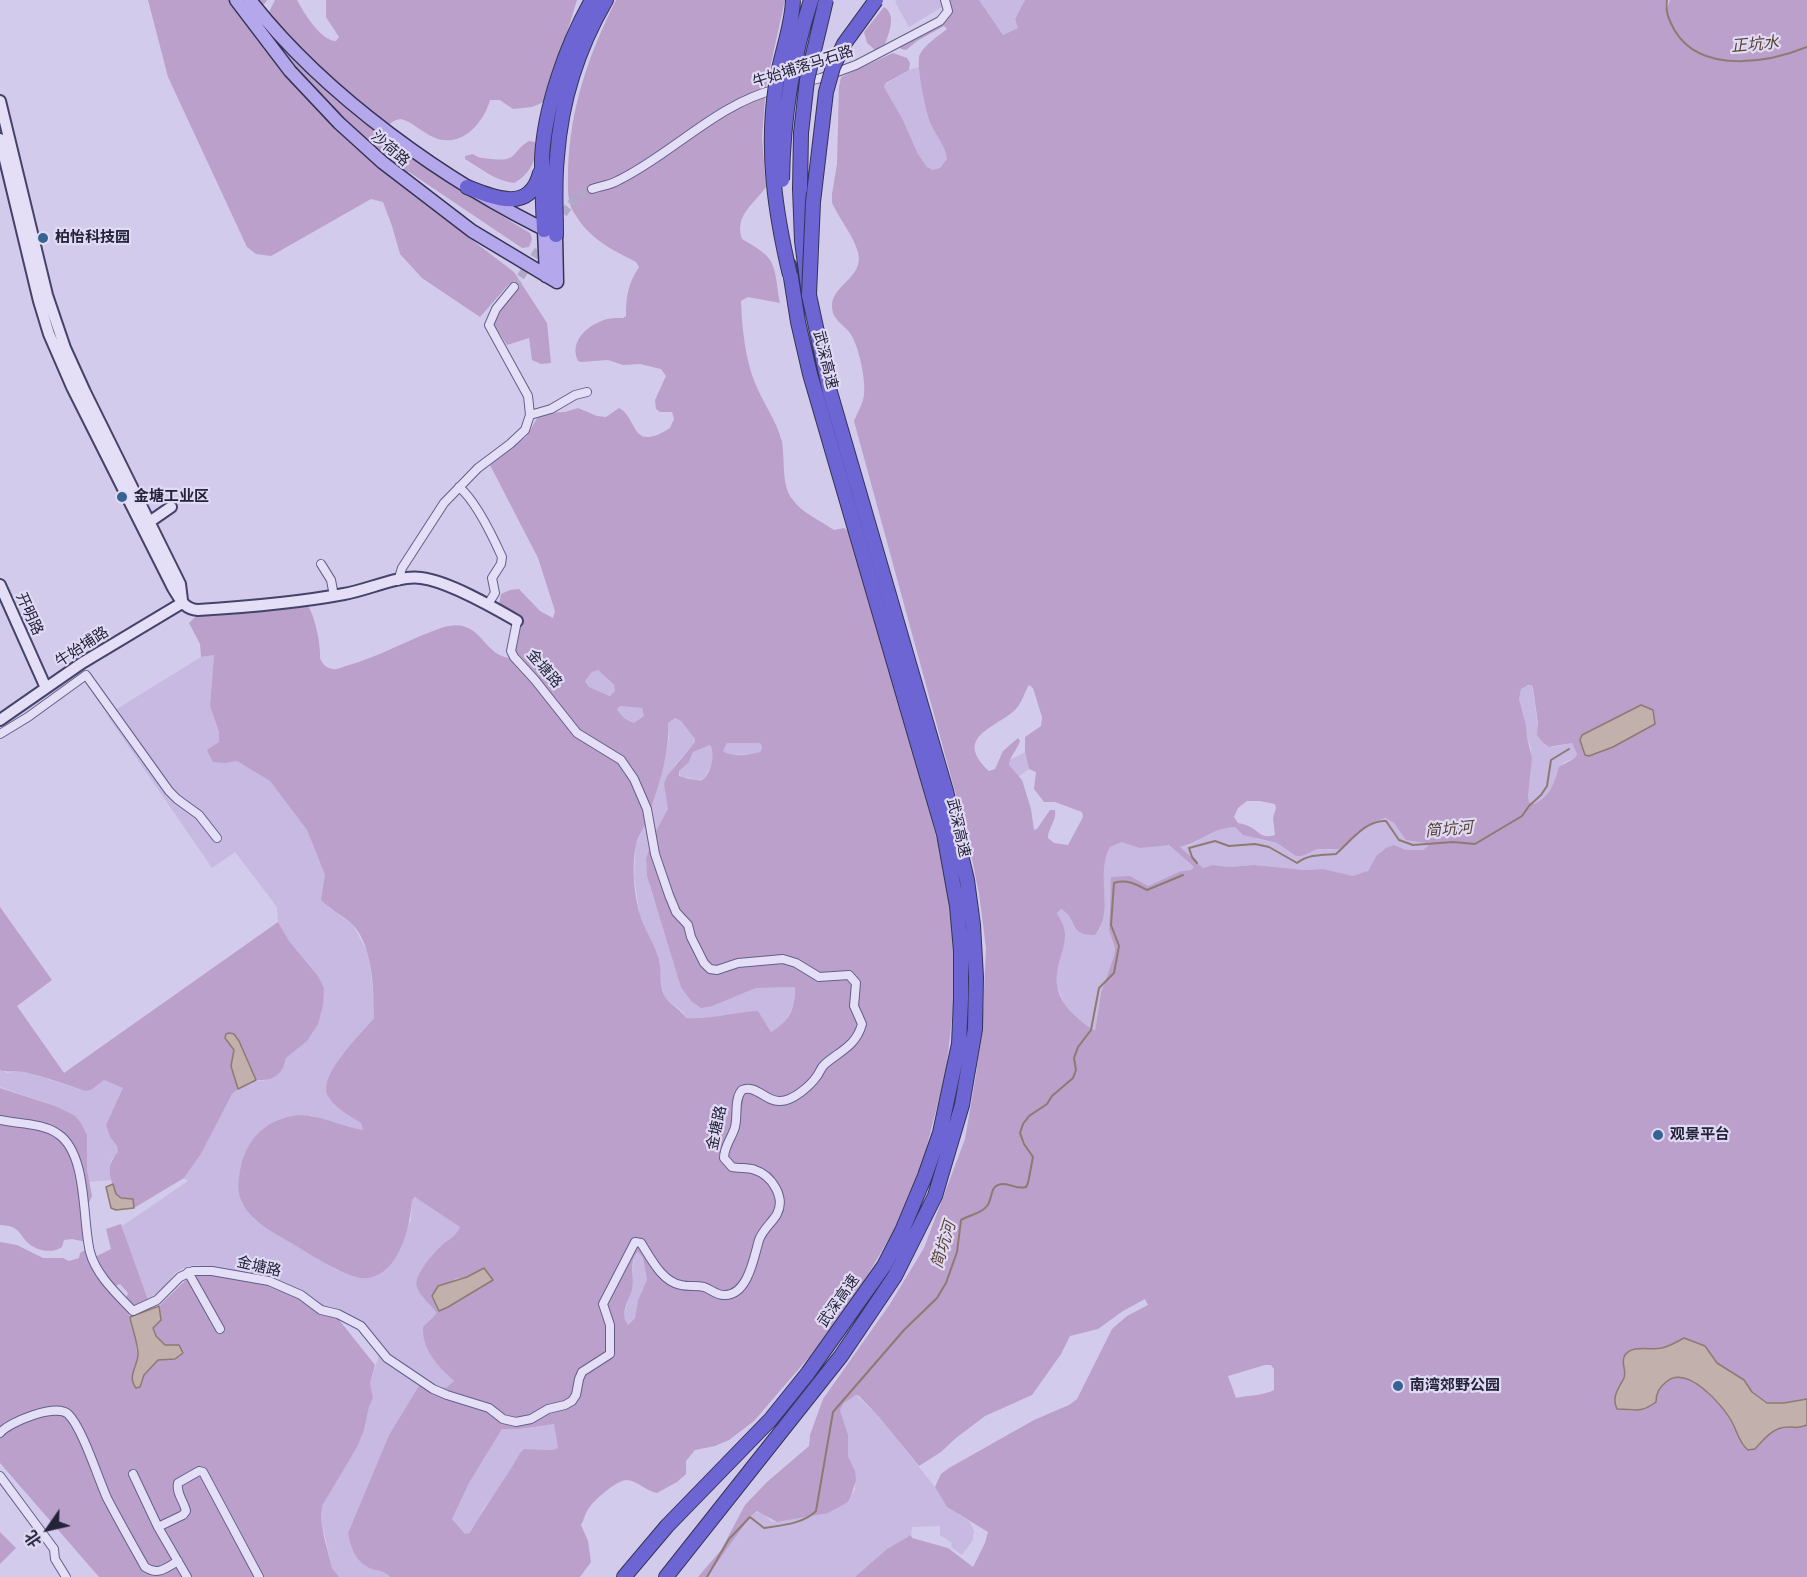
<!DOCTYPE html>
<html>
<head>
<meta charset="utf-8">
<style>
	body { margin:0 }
	#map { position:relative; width:1807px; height:1577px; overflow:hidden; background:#d3cbec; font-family:"Libre Baskerville","Noto Sans SC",serif }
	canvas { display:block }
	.north { position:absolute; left:18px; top:1499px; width:60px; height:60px; -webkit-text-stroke:4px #e0daf4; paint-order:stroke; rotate:236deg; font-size:16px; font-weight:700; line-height:24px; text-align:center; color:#23233a }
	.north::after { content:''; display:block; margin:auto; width:21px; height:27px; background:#23233a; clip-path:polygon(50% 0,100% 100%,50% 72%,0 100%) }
</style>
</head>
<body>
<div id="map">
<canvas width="1807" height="1577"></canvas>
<div class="north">北</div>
</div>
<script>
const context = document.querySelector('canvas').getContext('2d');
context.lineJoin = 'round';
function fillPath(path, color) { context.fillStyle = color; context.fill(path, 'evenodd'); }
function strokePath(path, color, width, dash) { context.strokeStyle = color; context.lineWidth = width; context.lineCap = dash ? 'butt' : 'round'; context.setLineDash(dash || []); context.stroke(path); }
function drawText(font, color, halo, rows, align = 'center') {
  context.font = font + ' "Libre Baskerville","Noto Sans SC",serif'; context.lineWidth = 4.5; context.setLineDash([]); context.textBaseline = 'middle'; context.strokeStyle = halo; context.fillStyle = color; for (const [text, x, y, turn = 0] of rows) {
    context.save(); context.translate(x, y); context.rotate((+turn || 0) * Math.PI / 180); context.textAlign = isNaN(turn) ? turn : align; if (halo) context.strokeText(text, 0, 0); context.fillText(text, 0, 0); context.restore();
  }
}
const farmland = new Path2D(`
	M897,0H942L943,3L942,7L909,27L895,2Z
	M979,0H1025L1015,19L1018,28L1003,35Z
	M919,67L930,122L946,148L947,159L940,168L933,170L927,167L918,154L902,118L884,87L886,84L909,70Z
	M214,655L210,706L219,732V742L208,750L226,763L237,761L270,781L307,830L325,875L328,907L353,925L369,955L374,1000V1018L340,1058L342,1110L361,1123L364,1131L329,1122L310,1115L242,1203L255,1220L338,1271L411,1222L412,1200L416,1197L460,1227L458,1233L440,1247L422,1293L438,1313L429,1320L447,1375L454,1381L446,1389L420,1384L389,1435L348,1533L365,1566L386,1573L390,1577H339L332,1568L321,1518L322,1506L364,1430L369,1407L373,1398L370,1383L381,1349L362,1325L301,1292L241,1273L197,1265L185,1267L175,1273L164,1287L148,1300L122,1226L188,1181L184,1178L201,1154L232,1094L245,1083L256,1080L264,1081L285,1065L286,1058L307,1041L318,976L289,941L278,922L277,907L235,852L212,868L107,715L201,657Z
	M598,670L614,686L615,691L611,696L589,687L585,680L592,672Z
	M1532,685L1540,740L1546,746L1554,747L1572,743L1577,754L1575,758L1564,762L1558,772L1552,788L1543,799L1534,804L1529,802L1528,797L1531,769V748L1527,738L1526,725L1519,699L1521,689L1525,686Z
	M620,706L642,708L644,716L634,723L619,714L617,708Z
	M675,718L681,721L695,739V742L675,765L664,784L669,809L656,831L646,858L647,876L653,897L676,966L734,997L756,988L795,987L796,1003L783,1025L771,1032L758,1011L706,1019L686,1018L683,1012L665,998L659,977L660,962L640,916L634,877L635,858L636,844L646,823L665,759L669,738L668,723Z
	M727,743H758L761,744L762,749L760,752L752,754L732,755L723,751Z
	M710,745L714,754L711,766L704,778L696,781L688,777L681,778L679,771L691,758L693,752Z
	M1025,752L1029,769L1018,777L1009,766L1010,760Z
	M1387,818L1394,823L1403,836L1426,843L1428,847L1423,850H1406L1394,845L1381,851L1371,867L1364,874L1353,876L1323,869L1304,870L1254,865L1229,867L1213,865L1203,868L1179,847L1188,846L1225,827H1235L1257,839L1277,843L1296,856H1302L1312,850L1323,848L1330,850L1352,840L1357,832L1366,826L1375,821Z
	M1122,842L1169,845L1194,867L1191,870L1181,871L1148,886L1137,880L1110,890L1109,930L1115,948L1114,956L1101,993L1095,1032L1073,1016L1064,1003L1057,986V971L1064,941L1062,924L1057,912L1061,909L1067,912L1073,924L1095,935L1100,929L1104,913L1105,898L1102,875L1104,858L1110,847Z
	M0,1070L7,1073L19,1071L38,1076L85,1091L91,1090L104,1080L124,1088L106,1125L110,1137L117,1146L118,1153L111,1160V1180L89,1182L87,1170V1135L74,1115L55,1106L0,1087Z
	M638,1252L643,1258L647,1280L638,1300L635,1318L628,1325L625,1322L624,1315L632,1288L634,1258Z
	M856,1395L879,1417L935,1487L947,1507L970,1522L974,1531L973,1540L962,1555L951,1547L952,1543L940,1535V1526L912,1527L911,1535L887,1549L855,1577H707L754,1513L761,1512L771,1521L777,1522L806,1516L848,1502L855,1490V1471L848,1456V1435L840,1410L844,1403Z
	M554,1424L558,1448L552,1450L525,1449L520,1453L504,1482L485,1506L470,1534H465L452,1519L469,1483L502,1429H519Z`);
const green = new Path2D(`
	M148,0H267L263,6L269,12L275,0H297C304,13 321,41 336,41L339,37L326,17V0H577L546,101L532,107L513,109L500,100H490C485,119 467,143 444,140C428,139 416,123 401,119C385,121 383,135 393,145L451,185L530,233L532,239L529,247L522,248L409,172L405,171L401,174V182L413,195L514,272L547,323L551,363L541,364L532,360L529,338L507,345L494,325L500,310L517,289L510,283L480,317L422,278L400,254L392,226L383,202L371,199L271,256L256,254L247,247L168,77Z
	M616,0H785L766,86L762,137L766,187C753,205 734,216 742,239C779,260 773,263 780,303L748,297L741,301C742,328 745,358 755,383C763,403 777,421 782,442C785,459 781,486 793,500C802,513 821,521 834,530L844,528L848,531L873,607L940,851L954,925L953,1009L946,1072L919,1176L896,1227L867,1276L810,1356L754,1421L729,1440L715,1446L695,1450L686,1461V1474L677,1482L657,1493C646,1491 638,1481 627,1480C618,1479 594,1500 589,1508C585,1513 584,1520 581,1525L588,1541L591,1562L580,1577H390C385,1571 379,1571 372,1569C356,1563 351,1548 348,1533L389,1435L420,1384L446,1388L454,1381C438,1366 422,1350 423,1327L437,1313C431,1305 420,1296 417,1287C413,1276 433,1254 440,1247C447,1240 456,1237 460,1227L415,1197L412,1200C410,1226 400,1273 368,1278C351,1281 313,1256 298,1247C278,1234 252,1224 242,1202C237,1191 238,1183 240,1171C245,1144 260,1124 288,1117C313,1110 339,1127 363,1130L361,1123C350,1116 335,1108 328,1096C317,1076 362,1033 374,1018C374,991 373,943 351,923C341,915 330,909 321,900L325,875L307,830L270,781L237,761L226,763L213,762L207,750L219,742V732L210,706L214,655L201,657L200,644L189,623L197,615L307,605C315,614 321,646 320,658C322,664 326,668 333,669C337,670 342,667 346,666C379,657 409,639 441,628C482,614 482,658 512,658L520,624L499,606L501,594L510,590L519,589L540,611L553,618L555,611L538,558L490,465L527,436L537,418L542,413L565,412L578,408L597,416L606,417L619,408C638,417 630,454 670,428L674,419L672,412H660L656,409L655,400L666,376L661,369L640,364L623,365L608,360L581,362L578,361C570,344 583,329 599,322C606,318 615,318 623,318L626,316C626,296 628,284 639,267L636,262C613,250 593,241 578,219C576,215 572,211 571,207C567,197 568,182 568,171C570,108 588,56 616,0ZM598,670L614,685L615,691L610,696L589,687L585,681L592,672ZM620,706L642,708L644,716L634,723C627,720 620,716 617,709ZM675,718L681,721L695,739V742L667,776L664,784L668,809L656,831L646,858L647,876L681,987L691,1001L701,1008L712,1006L756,988L795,987C796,1008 790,1021 771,1032L758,1011C734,1012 711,1020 686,1018C681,1009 668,1004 664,995C658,981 662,971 659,960C655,945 646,932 641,918C634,897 631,867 636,845C637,837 644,829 647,820C657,790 670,755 668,723ZM727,743H758L761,744L762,749L760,752C748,755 734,758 723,751ZM710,745C716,753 711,775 702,780C699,782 682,777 679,776V771L689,762L693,752ZM638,1252L643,1258L647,1280L638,1300L635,1318L628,1325C619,1313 629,1301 632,1289C635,1277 628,1261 638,1252ZM483,1268L448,1307L455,1279L467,1277ZM554,1424L558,1448L552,1450L524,1449L520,1453C505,1481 485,1505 470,1533L465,1534L452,1519L469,1483L502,1429H519Z
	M948,0H979L1003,35L1018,28L1015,19L1025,0H1666L1665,7L1667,8L1670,0H1807V1399L1784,1403H1768L1752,1392L1744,1380L1717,1363L1705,1346L1700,1345L1631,1350L1623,1360C1624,1364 1626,1371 1625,1375C1622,1389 1610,1390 1617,1409L1634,1411C1640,1407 1652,1401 1656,1394C1659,1390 1662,1383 1668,1380C1691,1368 1720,1404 1731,1420C1736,1428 1739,1438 1743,1446L1755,1449C1764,1439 1773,1427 1788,1427C1796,1427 1799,1428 1807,1425V1577H855L887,1549L911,1535L912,1538L948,1548L973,1567L985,1543L988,1532L947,1507L935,1487L941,1474L949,1468L1034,1420L1069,1405L1077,1399L1112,1329L1127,1316L1148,1305L1145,1299L1123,1311L1098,1329L1070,1336L1061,1354L1032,1395L985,1416L956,1438L941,1452L919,1466L879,1417L859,1396L856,1395L844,1403L840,1410L848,1435V1456L855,1471L856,1480L851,1496L848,1502L828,1513L777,1522L757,1511L751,1516L707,1577H698L721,1550L745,1505L767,1482L809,1446L810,1435L823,1399L890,1304L924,1248L965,1139L976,1075L983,1013L986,948L979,894L968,839L854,421C857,413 863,404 864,395C866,380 859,346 850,333C843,324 833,320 832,308C830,285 865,278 858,252C853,235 840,220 832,203V194L837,164L839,87L841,77L893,53L907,58L910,63L909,70L886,83L884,87L902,118L918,154L927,167L933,170L940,168L947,159C945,144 936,136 930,122C926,112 915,61 920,54C926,44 938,36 947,29L944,26L917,41L906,50L901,49L900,46L931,22L949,17L951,12ZM1029,685L1033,688L1042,717L1041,726L1025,737V752L1029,769L1036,772L1034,789L1044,802H1055L1082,812L1083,817L1068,845L1054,843L1048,838C1048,827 1057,821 1055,810H1050L1037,829L1034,830L1031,809L1022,780L1009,765C1010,756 1017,750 1020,741L1018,738L1003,751L995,769L989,771C953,737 994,729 1015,710C1022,703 1024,693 1029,685ZM1528,685H1532L1533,688L1538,723L1537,735L1543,743L1549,747L1572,743L1577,754L1575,758L1559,767C1554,783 1551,796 1534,804L1529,802L1528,797L1532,758L1527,738L1526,725L1519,699L1521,689ZM1641,705L1632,737L1589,756L1582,735ZM1247,801H1260L1275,804L1276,808L1273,818L1275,835C1261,840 1259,830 1248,826C1245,824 1241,824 1238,823L1234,817L1238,808ZM1386,818L1394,823L1406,840L1426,843L1428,846L1423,850H1406L1394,845L1386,848L1377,855L1368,871L1353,876L1323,869L1304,870L1254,865L1229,867L1213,865L1203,868L1180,847C1199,843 1215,827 1235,827L1243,835L1277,843L1296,856H1302L1317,849H1339L1347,845L1357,832L1366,826L1375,821ZM1122,842L1140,848L1169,845L1194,867L1191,870L1181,871L1148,886L1130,876L1111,877L1109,930L1115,948L1114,956L1101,993L1095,1031C1072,1016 1051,998 1058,967C1060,957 1065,945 1065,935C1065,927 1060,919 1057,913L1061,909C1078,918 1068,936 1095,935C1116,910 1094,875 1110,847ZM1265,1365H1271L1274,1369V1390C1262,1396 1249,1395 1236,1398L1228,1376Z
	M884,7C897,15 889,33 885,44L875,50L867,43L864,32Z
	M529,141L535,142C539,159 528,176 514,183C496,181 480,168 465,159V156L473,154C480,159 483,158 492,159C518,162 511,152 529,141Z
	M0,907L52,980L17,1006L64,1073L278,922L289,941L318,976L324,988L323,1005L318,1024L307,1041L286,1058C283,1075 273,1081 256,1080L239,1041L231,1045L235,1054L231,1066L238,1089L232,1094L201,1154L184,1178L134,1208L133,1199L121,1198L116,1194C110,1177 105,1167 118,1152L117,1146L110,1137L106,1125L123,1088L104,1080L91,1090L85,1091C65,1084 45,1077 24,1072C15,1070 8,1073 0,1070Z
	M0,1088L55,1106L74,1115L81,1123L87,1135V1170L92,1196L82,1218L86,1242L72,1239L64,1240L62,1247C52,1254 36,1251 27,1242C22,1237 20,1231 14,1228C10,1225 5,1226 0,1225Z
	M121,1224L148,1300L137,1306L129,1303L126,1298L128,1293L120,1284L115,1286L107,1279L95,1257L111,1249L106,1229Z
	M0,1242L17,1245L43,1258H63L69,1261L79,1258L80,1253L87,1249C95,1264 104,1280 113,1294C118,1301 127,1309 130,1317C139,1340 136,1364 140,1387L144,1375L158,1360L175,1359L179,1345H165L156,1336L153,1328L161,1320L159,1306L190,1276L210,1267L301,1292L337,1312L336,1316L375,1365L370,1383L373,1398L369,1407L364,1430L357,1447L322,1506L321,1518L324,1537L332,1568L339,1577H99L0,1463Z
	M0,1532L16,1548L0,1564Z`);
const water = new Path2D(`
	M1641,705L1653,710L1655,724L1613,747L1589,756L1585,755L1580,740L1582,735Z
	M229,1033L234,1034L239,1041L256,1080L238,1089L231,1066L234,1050L225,1038L226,1034Z
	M113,1184L116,1194L121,1198L133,1199L134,1208L116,1210L111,1208L106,1187Z
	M484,1268L493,1280L448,1307L439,1311L432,1296L438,1286L467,1277Z
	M159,1306L161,1320L153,1328L156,1336L165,1345H179L183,1353L175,1359L158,1360L144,1375L140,1387L136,1388C127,1377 137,1367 138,1355C138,1342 132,1329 130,1317Z
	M1684,1338L1705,1346L1717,1363L1744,1380L1752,1392L1767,1403H1784L1807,1399V1425C1797,1429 1797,1427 1788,1427C1773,1427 1764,1439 1755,1449L1748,1450C1739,1443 1737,1431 1732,1422C1722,1404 1687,1364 1666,1382C1659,1388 1656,1393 1656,1402C1640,1414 1634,1409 1617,1409C1611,1397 1619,1388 1624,1378C1627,1370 1620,1362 1625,1355C1633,1344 1651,1351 1662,1348C1670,1346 1677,1342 1684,1338Z`);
const stream = new Path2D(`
	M1667,0C1665,12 1669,20 1675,31C1701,74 1768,63 1807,47
	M1197,863L1192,857L1189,848L1215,841L1229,846L1255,844L1269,847L1297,863C1309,854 1322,855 1336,854C1349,843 1366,819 1386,821L1399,840L1413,845L1453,842L1475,844L1522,816L1529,806L1541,795L1547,786L1551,760L1569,749
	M707,1577L729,1539L750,1517L764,1528C782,1525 803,1524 816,1511L833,1412L904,1330L937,1298L946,1283L957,1252L961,1220C969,1215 981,1214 987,1206C993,1199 989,1185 1002,1184C1011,1183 1016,1190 1026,1187L1028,1183L1033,1157L1024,1144L1020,1133L1023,1124L1029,1116L1047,1104L1052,1096L1073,1078L1076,1070L1074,1058L1078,1047L1091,1030L1099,988L1114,973L1119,946L1111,925L1114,883C1127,879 1136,884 1147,890L1183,875`);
const streetTunnel = new Path2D(`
	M557,224C566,209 575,195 592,189
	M514,287L543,243`);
const street = new Path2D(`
	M788,86L821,78L856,65L940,21L948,11L945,0
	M592,189C601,186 611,185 619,180C672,154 718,103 777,89
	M530,415L551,409L575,395L587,392
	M459,487C476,501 493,537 502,557L501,564L492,578L495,593L488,604
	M321,564L331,580L334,596
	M398,581L402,568L444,503L478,468L510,444L525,430L530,415L528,396L489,325L496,309L514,287
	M0,734L28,717L86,675L169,791L177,799L199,815L217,838
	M0,1120C18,1124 43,1123 58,1134C88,1154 82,1220 90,1252C96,1275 117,1294 133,1311L157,1300L180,1277L193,1271H212L269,1281L301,1295L321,1310L338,1314L361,1326L387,1358L433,1389L447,1395L489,1408L503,1419L516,1422L531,1419L548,1409L565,1405L572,1401L576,1395L579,1379L582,1372L610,1354V1325L603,1304L635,1242L641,1243C650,1257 662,1282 681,1285C688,1287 696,1285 704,1287C711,1289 717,1296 725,1295C748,1295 754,1257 759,1240C763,1229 772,1223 777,1214C786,1197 771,1175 755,1170C747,1167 739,1169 732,1167L724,1158C724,1146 732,1138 735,1127C738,1115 734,1099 742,1090C756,1084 766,1102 780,1101C793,1101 810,1086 817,1076C820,1072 821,1067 825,1064C840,1051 856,1046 862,1024L854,1006L856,983L849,975L819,977L796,963L783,959L738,963L717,970L710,969L704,963L691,937L688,925L676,912L669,895L655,854L647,809L634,779L621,760L577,733L535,680L514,657L511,651L517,621
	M188,1272L220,1329
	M0,1433C9,1422 56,1403 68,1414C82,1427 98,1478 107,1498C119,1521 132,1544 145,1567C158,1576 166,1568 178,1561
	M133,1474L158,1527
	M0,1476L54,1549L55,1559L66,1577
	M187,1577L158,1527L183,1515L186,1511C184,1501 176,1494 178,1483L199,1471L203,1472L259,1577`);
const secondary = new Path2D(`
	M0,101L47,295L65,348L85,392L180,584L182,600
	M0,139L39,301L49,334L72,387L173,588C180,599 184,609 198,610C246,607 296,603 344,594C368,590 398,575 421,578C448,581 493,607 517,621
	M145,525L171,507
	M0,585L46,688
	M0,720L82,663L182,603`);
const primary = new Path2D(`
	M236,0L290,71L339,123L382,162L472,231L557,282
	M250,0C325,96 447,183 556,235L557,282
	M544,230L546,276`);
const highway = new Path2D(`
	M467,187C494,198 530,213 540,173
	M544,230C543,206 542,183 542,159C544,108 567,44 592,0
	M556,235C556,209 554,183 557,157C561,101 578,48 606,0
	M624,1577L667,1526L771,1419L808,1373L884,1266L902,1231L925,1176L940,1133L959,1044L961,999V951L957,906L944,834L810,374L798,322L789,265
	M666,1577L841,1356L895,1276L935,1196L962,1105L975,1029L976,977L973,925L967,880L946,791L830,392L809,295L802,241L800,189`);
const highwayBridge = new Path2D(`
	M782,180C783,119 792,59 811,0
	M800,189L801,133L807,80L826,0
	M790,275C775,212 766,150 776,85C780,56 792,29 793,0
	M809,295L813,202L826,92L833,67L844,44L876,0`);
const markers = [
	[43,238,6,"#356392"],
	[122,497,6,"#356392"],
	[1658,1135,6,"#356392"],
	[1398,1386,6,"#356392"]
];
const streetNames = [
	["牛始埔落马石路",803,67,-18],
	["沙荷路",390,149,41],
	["武深高速",825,360,76],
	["开明路",29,614,66],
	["牛始埔路",82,647,-33],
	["金塘路",544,669,49],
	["武深高速",958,828,77],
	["金塘路",717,1128,-78],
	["金塘路",259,1267,13],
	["武深高速",839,1301,-55]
];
const poiNames = [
	["柏怡科技园",55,238],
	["金塘工业区",134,497],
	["观景平台",1670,1135],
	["南湾郊野公园",1410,1386]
];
const waterNames = [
	["正坑水",1755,45,-5],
	["简坑河",1449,830,-5],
	["简坑河",944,1245,-73]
];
fillPath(farmland, '#c7b9e1');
fillPath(green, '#baa0ca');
fillPath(water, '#c1b0ab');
strokePath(water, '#8f7a72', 1.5);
strokePath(stream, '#8f7a72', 2);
strokePath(streetTunnel, '#b0a9c8', 8, [8, 4]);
strokePath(street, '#626088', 10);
strokePath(secondary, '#44436a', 14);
strokePath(primary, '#343456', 15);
strokePath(highway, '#343456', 16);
strokePath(street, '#e4def7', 8);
strokePath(secondary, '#e4def7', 10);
strokePath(primary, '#b5a7eb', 12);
strokePath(highway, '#6d65d3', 14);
strokePath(highwayBridge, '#343456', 16, []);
strokePath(highwayBridge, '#6d65d3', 14);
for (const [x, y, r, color] of markers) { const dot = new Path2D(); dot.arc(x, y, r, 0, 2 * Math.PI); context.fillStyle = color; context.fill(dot); strokePath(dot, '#e0daf4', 2); }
drawText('15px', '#23233a', '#e0daf4', streetNames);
drawText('bold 15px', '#23233a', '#e0daf4', poiNames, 'left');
drawText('italic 16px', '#584433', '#e0daf4', waterNames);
</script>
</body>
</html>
